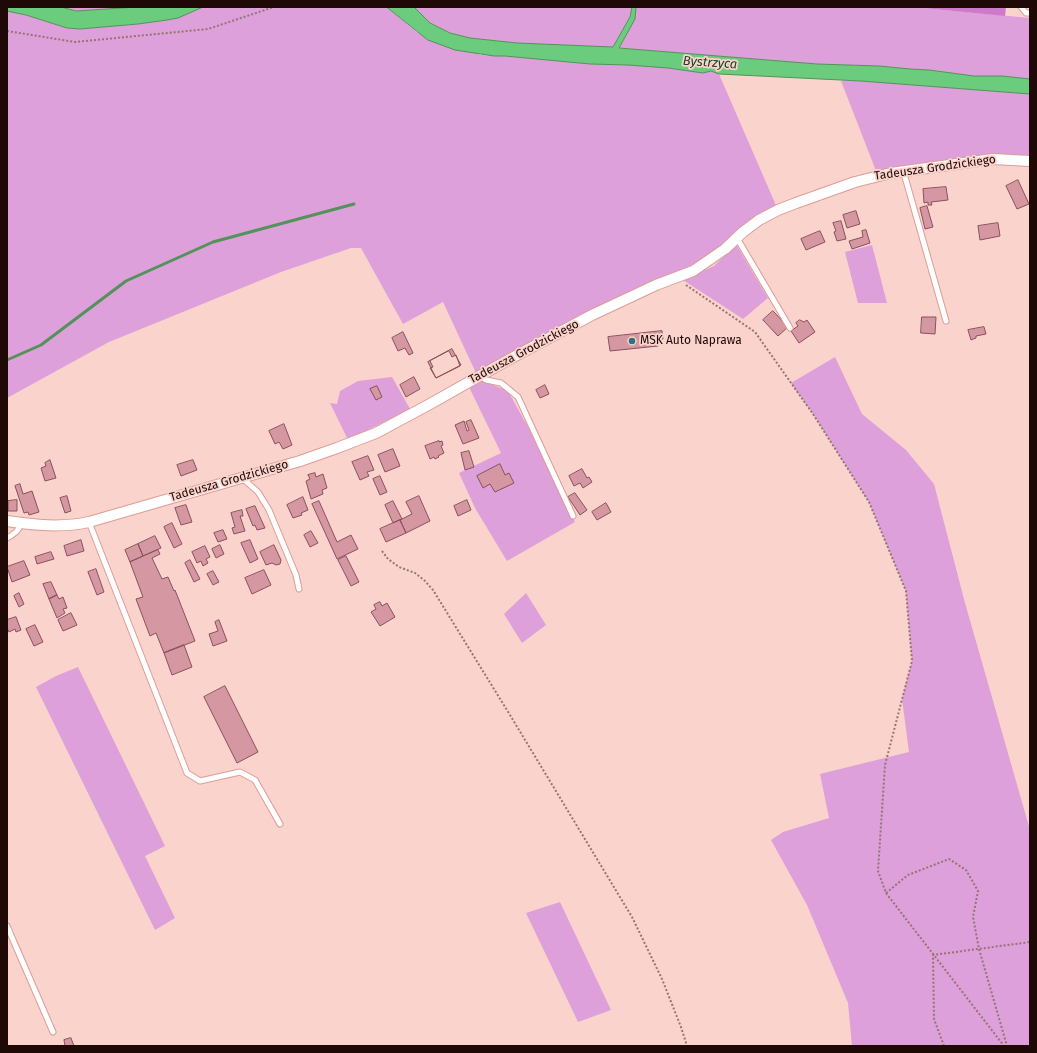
<!DOCTYPE html>
<html>
<head>
<meta charset="utf-8">
<style>
	body { margin:0 }
	#map { position:relative; width:1037px; height:1053px; overflow:hidden; background:#fad3cd; font-family:"Fira Sans",sans-serif }
	canvas { display:block }
	.frame { position:absolute; inset:0; border:8px solid #1e0907; pointer-events:none }
</style>
</head>
<body>
<div id="map">
<canvas width="1037" height="1053"></canvas>
<div class="frame"></div>
</div>
<script>
const context = document.querySelector('canvas').getContext('2d');
context.lineJoin = 'round';
function fillPath(path, color) { context.fillStyle = color; context.fill(path, 'evenodd'); }
function strokePath(path, color, width, dash) { context.strokeStyle = color; context.lineWidth = width; context.lineCap = dash ? 'butt' : 'round'; context.setLineDash(dash || []); context.stroke(path); }
function drawText(font, color, halo, rows, align = 'center') {
  context.font = font + ' "Fira Sans",sans-serif'; context.lineWidth = 3.5; context.setLineDash([]); context.textBaseline = 'middle'; context.strokeStyle = halo; context.fillStyle = color; for (const [text, x, y, turn = 0] of rows) {
    context.save(); context.translate(x, y); context.rotate((+turn || 0) * Math.PI / 180); context.textAlign = isNaN(turn) ? turn : align; if (halo) context.strokeText(text, 0, 0); context.fillText(text, 0, 0); context.restore();
  }
}
const green = new Path2D(`
	M61,7H136L76,11Z
	M203,7H387L418,33L481,55L505,56L590,64L628,65L668,68L703,73L711,71L719,74L778,210L701,266L476,373L443,302L403,324L361,248H351L281,272L109,342L7,398V11L26,15L67,28L80,29L138,24L167,20Z
	M414,7H632L630,17L613,47L517,43L470,38L450,33L430,23Z
	M636,7H913L1030,18V79L1002,76H974L929,70L910,69L879,66L817,64L619,48L635,19Z
	M841,81H861L1030,94V164L997,161L878,176Z
	M736,244L768,298L743,319L683,280L714,266Z
	M872,245L887,303H858L845,252Z
	M835,357L862,414L906,450L934,484L965,603L1030,830V1046H852L848,1003L807,905L771,840L783,832L829,818L820,774L909,752L902,699L912,661L906,591L869,502L813,414L791,383Z
	M392,377L410,409L348,440L330,403L337,404L340,391L358,381Z
	M481,380L508,391L533,436L575,522L507,561L475,508L459,473L501,453L469,387Z
	M526,593L546,625L522,643L504,614Z
	M78,667L165,846L145,856L175,918L155,930L36,687L56,676Z
	M560,902L611,1010L578,1022L526,913Z`);
const forest = new Path2D(`
	M913,7H1006L1005,16Z`);
const water = new Path2D(`
	M7,7H61L76,11L137,7H203L178,18L167,20L138,24L80,29L67,28L26,15L7,11Z
	M387,7H414L430,23L450,33L470,38L517,43L613,47L630,17L632,7H636L635,19L619,48L817,64L879,66L910,69L929,70L974,76H1002L1030,79V94L861,81L719,74L711,71L703,73L668,68L628,65L590,64L505,56H494L455,50L428,40Z`);
const stream = new Path2D(`
	M7,360L41,345L126,281L213,242L354,204`);
const building = new Path2D(`
	M1018,180L1029,204L1017,209L1006,186Z
	M946,187L948,200L931,202L932,205H928V202L924,203L923,189Z
	M927,206L933,227L925,229L920,208Z
	M856,211L860,224L847,228L843,215Z
	M841,221L846,239L837,241L834,232L836,231L833,223Z
	M998,223L1000,236L980,240L978,226Z
	M866,230L870,243L852,249L849,241L863,237L862,231Z
	M820,231L825,242L806,250L801,239Z
	M773,311L788,327L778,336L763,320Z
	M922,317H936L935,334L921,333Z
	M800,320L804,322L807,320L815,332L799,343L791,331L798,326L796,323Z
	M984,327L986,334L976,336V338L971,340L968,330Z
	M662,331L663,339H657L658,346L610,351L608,337Z
	M403,332L413,353L409,355L405,348L398,351L392,338Z
	M452,349L461,365L436,378L428,362Z
	M449,351L452,357L456,355L460,366L436,378L430,368L433,367L430,361Z
	M414,377L420,389L406,397L400,385Z
	M545,385L549,394L540,398L536,390Z
	M377,386L382,397L376,400L370,389Z
	M471,420L479,438L463,444L455,425L464,421L467,431L469,430L466,422Z
	M284,424L292,445L283,449L279,442L275,444L269,431Z
	M439,441V442L442,441L443,445L441,446L444,453L438,456L439,457L435,459L434,457L430,459L425,446Z
	M393,449L400,466L385,472L378,455Z
	M469,451L474,467L465,470L461,453Z
	M368,456L374,470L367,472L369,476L360,480L352,462Z
	M50,460L56,478L45,481L41,468L46,466L45,463Z
	M193,460L197,470L181,476L177,465Z
	M500,464L505,475L509,473L514,483L495,492L490,484L483,488L477,476Z
	M582,469L587,478L589,477L592,482L583,488L580,483L574,486L569,476Z
	M315,473L316,477L323,474L327,488L322,490L323,494L311,499L306,481L310,479L308,475Z
	M380,476L387,492L380,495L373,479Z
	M20,484L23,494L32,491L39,512L29,515L28,512L24,513L15,486Z
	M575,493L587,510L580,515L568,497Z
	M67,496L71,511L65,513L60,498Z
	M419,496L430,521L406,533L400,520L412,514L406,502Z
	M303,497L308,510L301,513L302,515L293,518L287,505Z
	M17,500V511H8V501Z
	M467,500L471,510L458,516L454,506Z
	M319,501L337,542L351,535L358,549L337,559L312,504Z
	M393,501L402,519L393,523L385,505Z
	M606,503L611,512L597,520L592,512Z
	M186,505L192,522L181,525L175,508Z
	M255,506L265,528L257,530L255,525L253,526L246,509Z
	M242,510L243,516H240L245,531L234,534L232,528L235,527L231,513Z
	M400,520L406,533L386,542L380,529Z
	M172,523L182,544L174,548L164,527Z
	M223,530L227,539L218,542L214,533Z
	M311,531L318,543L310,547L304,535Z
	M155,536L161,548L143,556L138,544Z
	M81,540L84,551L67,556L64,546Z
	M250,540L258,559L250,563L241,543Z
	M138,544L143,556L130,562L125,550Z
	M220,545L224,554L216,558L212,549Z
	M274,545L281,560L280,564L276,565L272,563L266,565L260,552Z
	M205,546L210,557L206,559L208,563L203,566L201,561L197,563L192,552Z
	M158,550L160,554L152,558L162,579L168,577L174,591L175,590L195,641L164,653L156,633L150,636L136,599L143,597L130,562Z
	M51,552L54,559L37,564L35,557Z
	M346,556L359,582L351,586L338,560Z
	M190,560L200,579L194,582L185,563Z
	M24,561L30,575L12,582L7,567Z
	M96,569L104,592L97,595L88,572Z
	M264,570L271,585L252,594L245,578Z
	M213,571L219,582L213,585L207,574Z
	M51,582L57,595L49,599L43,584Z
	M19,593L24,604L19,607L14,596Z
	M57,595L59,599L63,597L67,608L63,609L65,613L57,618L49,599Z
	M380,602L382,606L387,603L395,617L380,626L371,612L376,609L374,605Z
	M71,613L77,625L63,631L58,620Z
	M16,617L21,630L16,632L15,629L9,632L7,628V620Z
	M219,620L227,641L213,646L209,634L218,631L215,622Z
	M35,625L43,642L34,646L26,629Z
	M184,645L192,667L172,675L164,653Z
	M225,686L258,752L237,763L204,697Z
	M71,1038L74,1046H65L64,1040Z`);
const path = new Path2D(`
	M7,31L75,42L208,29L274,7
	M686,285L755,332L813,414L869,502L906,591L912,661L885,765L878,871L886,893L1004,1046
	M382,551L388,559L399,567L415,573L425,581L433,590L510,715L632,917L662,979L681,1027L687,1046
	M886,893L908,875L949,859L966,870L978,891L973,917L979,949L1007,1046
	M944,1046L934,1019L933,955L1030,942`);
const service = new Path2D(`
	M1021,7L1026,13H1030
	M903,170L946,321
	M737,238L790,328
	M480,376L486,380L501,383L518,397L573,516
	M241,477L258,492L269,510L296,575L299,589
	M89,522L187,773L200,781L240,772L255,780L280,824
	M7,538C14,534 19,531 21,523
	M7,926L53,1032`);
const minor = new Path2D(`
	M7,521C34,525 62,528 89,522L300,461L337,448L376,433L430,404L508,360L592,315L656,285L693,271L725,249L743,232L759,220L778,210L796,203L855,182L891,173L993,159L1030,161`);
const markers = [
	[632,341,4,"#2c747e"]
];
const streetNames = [
	["Tadeusza Grodzickiego",935,168,-8],
	["Tadeusza Grodzickiego",524,352,-28],
	["Tadeusza Grodzickiego",229,481,-16]
];
const poiNames = [
	["MSK Auto Naprawa",640,341]
];
const waterNames = [
	["Bystrzyca",710,63,4]
];
fillPath(green, '#dda0da');
fillPath(forest, '#ce7acb');
fillPath(water, '#6acc7c');
strokePath(water, '#539259', 1);
strokePath(stream, '#539259', 3);
fillPath(building, '#d597a1');
strokePath(building, '#89515b', 1);
strokePath(service, '#dc9d94', 7);
strokePath(minor, '#dc9d94', 12);
strokePath(path, '#937571', 2, [2, 2]);
strokePath(service, '#fff', 5);
strokePath(minor, '#fff', 10);
for (const [x, y, r, color] of markers) { const dot = new Path2D(); dot.arc(x, y, r, 0, 2 * Math.PI); context.fillStyle = color; context.fill(dot); strokePath(dot, '#fad3cd', 1.5); }
drawText('12px', '#1e0907', '#fad3cd', streetNames);
drawText('12px', '#1e0907', '#fad3cd', poiNames, 'left');
drawText('italic 13px', '#163d1e', '#fad3cd', waterNames);
</script>
</body>
</html>
